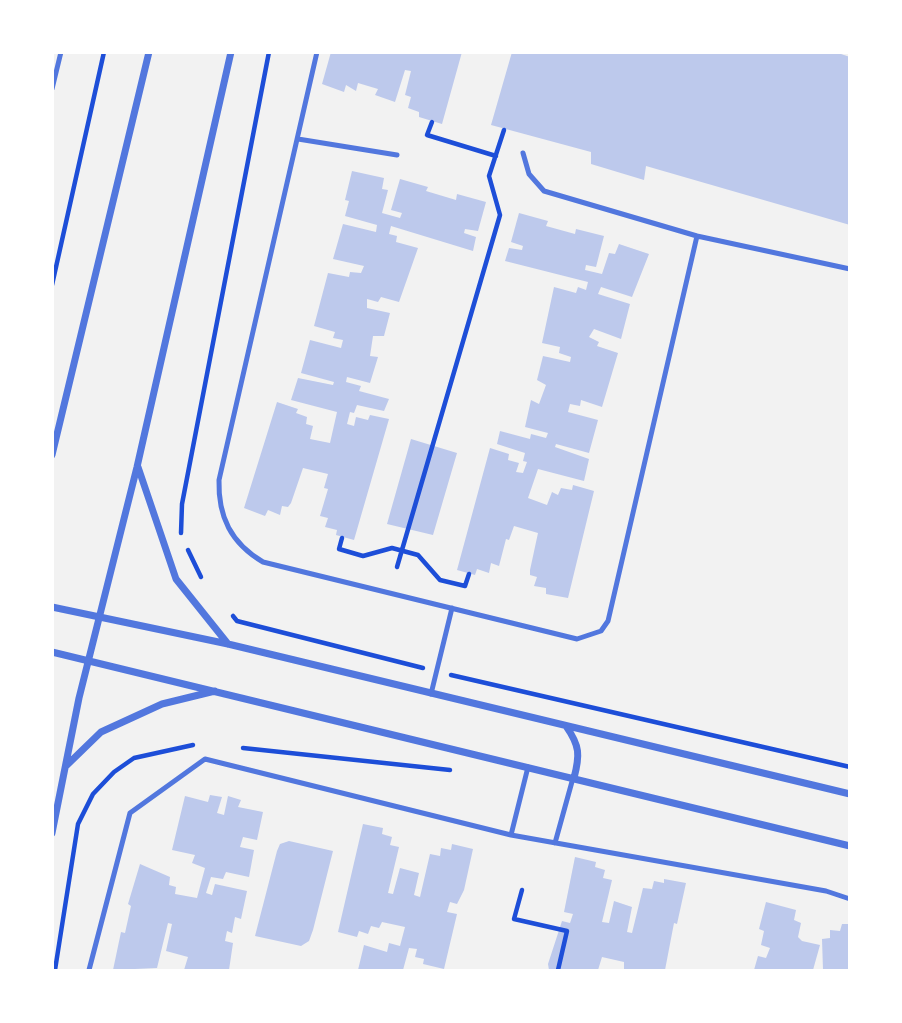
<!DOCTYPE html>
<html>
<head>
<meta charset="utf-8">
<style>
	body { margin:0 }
	#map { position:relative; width:902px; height:1023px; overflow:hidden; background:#f2f2f2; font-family:"Exo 2",sans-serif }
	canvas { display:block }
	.frame { position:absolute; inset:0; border:54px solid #fff; pointer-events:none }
</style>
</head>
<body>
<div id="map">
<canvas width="902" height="1023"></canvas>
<div class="frame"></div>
</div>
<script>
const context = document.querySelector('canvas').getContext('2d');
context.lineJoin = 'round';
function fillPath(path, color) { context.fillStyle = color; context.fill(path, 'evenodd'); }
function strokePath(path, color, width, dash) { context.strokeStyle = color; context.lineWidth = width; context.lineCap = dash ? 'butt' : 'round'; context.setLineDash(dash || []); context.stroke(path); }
const building = new Path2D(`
	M331,52H462L442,124L419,117V112L408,108L411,97L405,95L411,71L405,70L395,102L375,95L378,89L358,83L356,91L346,85L344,92L322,84Z
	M512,52H835L850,57V225L646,166L644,180L591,164V152L491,125Z
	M352,171L384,178L382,189L388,190L382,213L400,218L402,213L391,210L400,179L428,187L426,191L456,200L457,194L486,202L478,231L465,229L464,233L476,237L473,251L391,226L389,234L397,236L396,242L418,248L399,302L381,297L378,302L367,299V308L390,313L384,336H373L370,356L378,357L370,383L347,377L346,382L361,386L359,391L389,399L384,411L357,405L354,413L350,412L347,424L354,426L356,417L368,420L370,415L389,419L354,540L336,535L337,530L325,527L328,518L320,516L328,489L324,488L328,474L303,468L291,503L288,507L282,506L280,515L268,510L265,516L244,508L277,402L298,409L296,413L307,417L306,424L313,426L310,439L330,443L337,412L291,400L298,378L333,385L334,382L301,373L310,340L341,348L343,340L333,338L335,332L314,326L328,273L349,277L350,272L361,273L364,266L333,259L343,224L376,232L377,225L345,216L349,201L345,200Z
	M519,213L548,221L546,226L575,234L576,229L604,236L596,267L586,265L585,270L602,274L609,253L615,254L619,244L649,254L632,297L601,287L598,294L630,304L621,339L594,329L589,337L599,342L597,346L618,353L602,407L581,400L580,406L570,404L568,412L598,420L589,453L556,444L555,447L589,459L584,481L538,469L528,498L547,505L552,492L558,495L561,488L572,490L573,485L594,491L568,598L546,594V588L534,586L537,577L530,575V570L538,533L514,526L509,540L506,539L499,566L491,563L489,573L477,569L475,575L457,570L490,448L509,454L508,460L519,463L516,472L523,473L527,462L523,461L525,453L497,444L500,431L530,439L531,434L546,438L548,433L525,427L531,400L539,404L546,385L537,380L543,356L570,362L571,357L559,353L560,347L542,343L554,287L576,293L578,287L586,290L588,282L505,261L509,248L522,250L523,246L511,242Z
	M411,439L457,453L433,535L387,524Z
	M210,795L222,797L217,813L224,815L228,796L241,800L238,807L263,812L257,840L243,837L240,847L254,850L249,877L226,872L223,879L211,877L206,893L212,895L215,884L247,891L241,919L235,917L232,933L227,931L225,941L233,943L229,970H184L188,957L166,951L172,924L168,923L157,968L113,970L121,932L125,933L131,906L128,904L140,864L170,877L169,885L176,887L175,894L197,898L205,868L192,863L195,855L172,850L185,796L208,802Z
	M363,824L383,828L382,834L392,837L390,845L399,847L388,893L393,894L400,868L419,873L414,895L420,897L430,854L440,856L441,848L451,850L452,844L473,849L464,890L457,904L450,902L447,912L457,914L444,969L423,964L424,959L415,957L417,949L409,948L403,970H358L364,945L387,952L389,943L400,946L405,927L382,922L379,928L371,926L368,934L359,931L357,937L338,932Z
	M289,841L333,851L313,930L309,941L301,946L255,936L277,851L280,844Z
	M575,857L596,862L595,867L605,870L603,878L612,880L602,922L609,923L614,901L632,907L627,932L632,933L643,888L652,889L654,881L664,883V879L686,883L677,924L674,923L665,970L624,969V962L602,957L598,970H549L548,964L562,921L570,923L573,914L564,912Z
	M766,902L796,910L794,920L801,923L798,937L802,941L820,945L813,970H754L758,956L766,958L770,948L761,945L764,931L759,929Z
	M842,924H850V970H823L822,939L830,938V930L840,931Z`);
const path = new Path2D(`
	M432,122L427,135L496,156
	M52,285L104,52
	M181,533L182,504L269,52
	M342,538L339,549L363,556L392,548L418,555L440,580L465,586L469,574
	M188,550L201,577
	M397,567L500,215L489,176L504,130
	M233,616L237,621L423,668
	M451,675L850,767
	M243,748L450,770
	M522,890L514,919L567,931L558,970
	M55,970L78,824L93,794L114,772L134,758L193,745`);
const service = new Path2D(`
	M317,52L219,480C218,517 231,543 263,562L577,639L601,631L608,621L697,236
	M52,89L61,52
	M298,139L397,155
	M523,153L529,174L544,191L697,236L850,269
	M431,694L452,608
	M511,835L528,767
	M555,843L573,778
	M89,970L130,813L205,759L511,835L826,891L850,899`);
const minor = new Path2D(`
	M52,455L149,52
	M138,467L176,579L228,644
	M52,607L228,644L850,794
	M52,652L850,846
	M566,726C580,746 580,755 574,778
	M67,765L101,732L162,704L215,691
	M52,833L79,698L137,467L231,52`);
fillPath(building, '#bdc9ec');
strokePath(path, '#1d4ed8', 4.5);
strokePath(service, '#5277de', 5);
strokePath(minor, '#5277de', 7);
</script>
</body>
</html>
